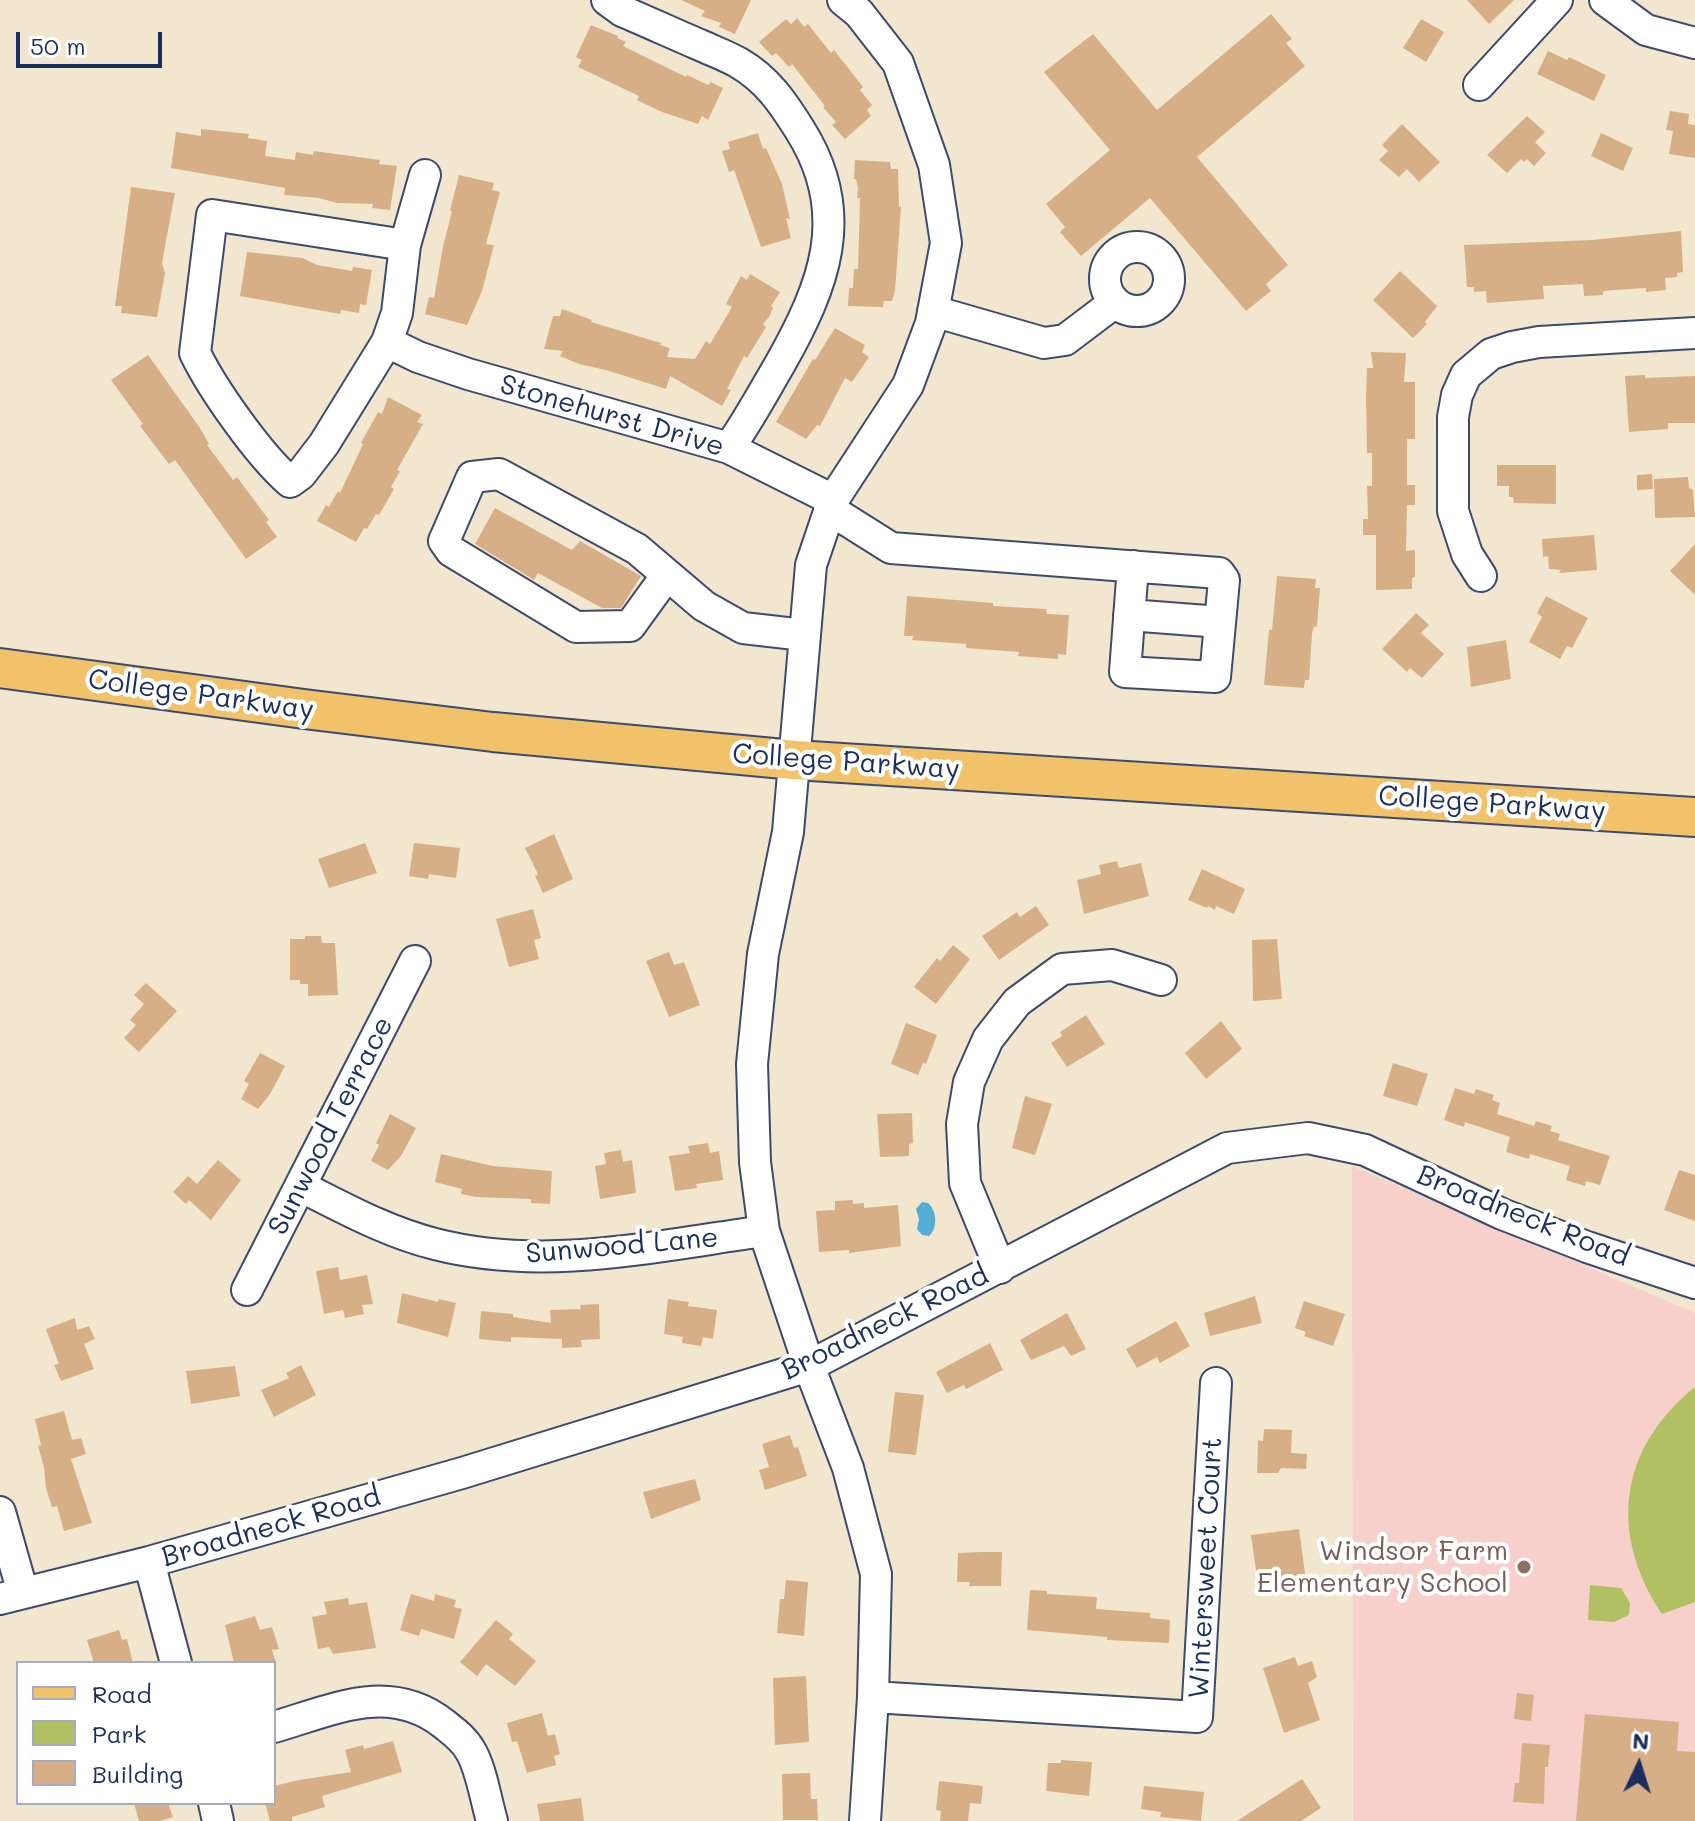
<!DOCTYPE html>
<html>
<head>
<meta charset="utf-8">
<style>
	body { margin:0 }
	#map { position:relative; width:1695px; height:1821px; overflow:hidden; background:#f2e7ce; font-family:Mali,sans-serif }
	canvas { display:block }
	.legend { position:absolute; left:16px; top:1661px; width:260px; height:144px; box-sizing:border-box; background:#fff; border:2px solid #a4acbf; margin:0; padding:10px 14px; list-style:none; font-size:24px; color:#1b2f5e }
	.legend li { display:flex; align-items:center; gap:16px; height:40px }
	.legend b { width:40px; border:2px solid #a4acbf }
	.north { position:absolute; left:1599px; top:1725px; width:80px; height:80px; -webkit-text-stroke:6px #fff; paint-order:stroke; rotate:4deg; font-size:22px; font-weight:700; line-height:32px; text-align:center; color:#1b2f5e }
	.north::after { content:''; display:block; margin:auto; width:28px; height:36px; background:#1b2f5e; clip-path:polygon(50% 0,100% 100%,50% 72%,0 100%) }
	.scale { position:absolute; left:16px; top:32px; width:146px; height:36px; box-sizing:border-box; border:4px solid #1b2f5e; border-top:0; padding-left:10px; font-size:24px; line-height:28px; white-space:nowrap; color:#1b2f5e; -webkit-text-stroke:6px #fff; paint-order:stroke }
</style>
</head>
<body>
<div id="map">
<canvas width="1695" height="1821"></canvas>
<ul class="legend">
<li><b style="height:10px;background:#f2c26a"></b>Road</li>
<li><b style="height:22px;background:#b1c063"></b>Park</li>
<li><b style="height:22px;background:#d7af87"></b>Building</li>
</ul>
<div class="north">N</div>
<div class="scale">50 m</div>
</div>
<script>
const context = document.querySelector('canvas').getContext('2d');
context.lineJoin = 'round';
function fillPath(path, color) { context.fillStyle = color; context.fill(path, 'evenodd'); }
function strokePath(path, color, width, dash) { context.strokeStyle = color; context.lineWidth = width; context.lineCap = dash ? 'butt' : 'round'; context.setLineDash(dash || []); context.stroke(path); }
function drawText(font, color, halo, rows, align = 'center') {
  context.font = font + ' Mali,sans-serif'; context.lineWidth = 8; context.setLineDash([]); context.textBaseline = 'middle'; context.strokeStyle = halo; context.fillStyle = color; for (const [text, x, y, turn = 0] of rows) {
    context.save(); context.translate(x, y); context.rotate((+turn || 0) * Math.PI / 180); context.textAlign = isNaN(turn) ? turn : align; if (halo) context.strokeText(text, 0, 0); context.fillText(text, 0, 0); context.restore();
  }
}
const built = new Path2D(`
	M1352,1166L1695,1313V1821H1353Z`);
const green = new Path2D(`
	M1695,1387V1602L1662,1614C1608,1533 1619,1448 1695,1387Z
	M1590,1585L1621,1588L1630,1603L1629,1615L1614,1622L1588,1620Z`);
const water = new Path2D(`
	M922,1202L928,1203C937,1210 938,1229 929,1236L922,1235L917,1229L919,1219L916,1209Z`);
const building = new Path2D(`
	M681,0H751L735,34L719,27L721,23L701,16L705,11Z
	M1467,0H1514L1489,24Z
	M1271,14L1292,39L1286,43L1305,66L1197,157L1288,265L1266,284L1271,291L1246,311L1150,198L1081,256L1060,232L1065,227L1046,204L1110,150L1044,72L1093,34L1157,110Z
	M797,18L804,27L808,24L831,53L834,50L863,87L860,90L872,105L867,110L871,116L845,139L832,125L836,122L823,107L825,106L792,64L789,67L776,53L772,56L759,42L786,19L791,24Z
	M1421,19L1444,32L1426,62L1403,48Z
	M591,25L618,36L617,38L626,42L623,46L686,77L687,75L708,85L711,82L723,88L708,120L702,116L698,124L662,112L637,100L639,96L578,67L582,60L576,57Z
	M1548,51L1567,60L1569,57L1606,75L1594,101L1537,74Z
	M1670,111L1689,114L1688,124L1695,125V158L1669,154L1673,131L1666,130Z
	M1527,116L1545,132L1535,142L1546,153L1534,166L1527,159L1524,162L1521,159L1507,173L1487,155Z
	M1402,124L1440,162L1419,182L1407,169L1399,177L1379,160L1388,151L1382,145Z
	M201,129L249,134L248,138L267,141L265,156L295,160L296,152L313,155L314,151L380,160L379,164L397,166L390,210L372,208L373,204L337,203L319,198L284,195L285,188L171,168L176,132L201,136Z
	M758,133L763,149L766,148L782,184L790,219L786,218L791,238L761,247L734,170L729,172L722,151L730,149L728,142Z
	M1601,133L1633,148L1623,171L1591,156Z
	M855,160L890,162L891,169H898L899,207H901L895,291L892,301H884L883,307L848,306L849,288H853L854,269H858L860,198H857L858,188L856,179H854Z
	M459,175L494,183L492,190L500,192L486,244L494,245L482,291L467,325L425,314L429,297L434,298L443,247L452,211H450Z
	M131,187L175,193L165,246L162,264L165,273L157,317L121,313L122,306H115Z
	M1681,231L1683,272L1677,273V277L1665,278L1666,290L1646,292V288L1615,290L1603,291V295L1584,296L1583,284L1543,286L1544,299L1487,303L1486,291L1474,292V287H1467L1464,245L1592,240Z
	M247,252L303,258L317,265L352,271L353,267L372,270L366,305L360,304L359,313L341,310L340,314L240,296Z
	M1400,271L1437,306L1425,322L1427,324L1413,338L1373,300Z
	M750,274L780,292L771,306L773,308L769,317L763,324L766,327L747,358L744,356L727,389L731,390L722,406L670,376L666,389L606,370L579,364L560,356L563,351L544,349L553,316H560L562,309L592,320L591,322L661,343L660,345L670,348L667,357L695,359L706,341L710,344L732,307L726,304L741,276L747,280Z
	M835,328L865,345L862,352L869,357L852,382L845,378L820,426L817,425L806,439L776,422L813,359L815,360Z
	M1371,352L1406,353L1404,382H1415V439H1407V485H1415V505H1407L1406,551L1415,550V577L1412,578V589L1376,590V535H1363V519H1368L1367,486H1372V453H1367L1366,397L1367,368H1373Z
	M148,355L200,428L209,444L207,445L233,480L237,477L269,520L266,522L277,537L246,559L175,460L169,464L140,426L143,424L111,380Z
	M1645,375V378L1695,376V423H1668V429L1629,432L1625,376Z
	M388,397L422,415L417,422L423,424L397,470L400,471L391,487L394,489L379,515L376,514L367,529L364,528L356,542L317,521L326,505L329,507L338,491L340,493L358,455L363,444L361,443L378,412L382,414Z
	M1497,465H1556V504L1514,503L1513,497H1509V486H1497Z
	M1652,474L1653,489L1637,490V475Z
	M1688,477L1689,488L1693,490L1695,517L1655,518L1654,479Z
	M495,508L572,550L580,541L641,576L621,608H602L538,573L534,580L475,544Z
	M1594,535L1597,570L1559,573L1561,570L1549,569L1548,556L1543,557L1542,539Z
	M1695,544V595L1670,571Z
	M1277,576L1316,579L1315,588H1320L1317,627L1314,626L1312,634L1309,680H1305L1304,688L1264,685L1269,630H1272Z
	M907,596L993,603V606L1046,609L1047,614L1069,615L1066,655L1058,654V659L1018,656L1019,652L966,648V644L912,640L913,636H904Z
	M1546,596L1588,618L1572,648L1567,646L1560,659L1529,642L1542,617L1537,613Z
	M1416,613L1429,625L1421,633L1444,654L1422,678L1410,668L1407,672L1382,649Z
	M1506,640L1511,679L1471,687L1467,647Z
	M554,834L573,879L543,893L535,876L538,874L525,848Z
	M365,843L377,873L329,888L318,859Z
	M414,843L460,848L456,878L429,874L428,879L409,876Z
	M1117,861L1119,868L1141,863L1149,896L1084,914L1077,880L1101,874L1099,865Z
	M1202,869L1245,889L1234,914L1216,906L1215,910L1208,906L1207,908L1188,900Z
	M1036,906L1049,925L999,960L982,936L1017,912L1020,917Z
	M533,909L541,938L534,940L539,959L509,967L496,919Z
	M305,936H321L322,943H335L338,995L308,996V984H300V980H290V939H305Z
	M1277,939L1282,999L1253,1001L1252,940Z
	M953,945L970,959L936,1004L914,987L937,958L940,961Z
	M669,952L674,965L684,962L700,1005L669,1017L646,961Z
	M146,983L177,1011L139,1052L124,1038L136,1025L130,1020L144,1004L134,995Z
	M1086,1015L1105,1044L1067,1067L1051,1043L1062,1036L1060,1032Z
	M1221,1021L1242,1049L1206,1079L1185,1053Z
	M906,1023L937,1035L926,1064L923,1063L918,1075L891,1064Z
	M260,1053L285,1066L270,1094L258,1109L241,1099L249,1084L244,1081Z
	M1393,1063L1428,1074L1417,1106L1383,1096Z
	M1455,1088L1474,1094L1476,1089L1494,1095L1492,1100L1500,1103L1497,1114L1534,1126L1536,1121L1552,1126L1550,1131L1560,1134L1558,1140L1610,1156L1600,1185L1586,1181L1585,1186L1566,1180L1570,1166L1530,1154L1529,1159L1506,1152L1510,1137L1465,1122L1464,1127L1444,1120Z
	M1025,1096L1052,1104L1035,1155L1012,1148Z
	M912,1113L913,1143L909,1144V1156L880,1157L877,1114Z
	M390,1114L416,1128L401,1156L388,1170L371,1161L379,1145L376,1143Z
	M708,1143L710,1153L719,1151L723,1180L696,1184L697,1188L675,1191L669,1156L690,1153L688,1146Z
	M621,1150L623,1162L632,1160L636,1193L600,1199L595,1166L606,1164L604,1153Z
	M441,1154L493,1166L552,1171L550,1204L531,1203V1199L476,1197L461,1194L462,1189L435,1182Z
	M218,1160L241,1180L211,1220L189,1200L186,1204L173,1192L188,1176L197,1184Z
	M1679,1170L1695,1175V1221L1664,1210Z
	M853,1200V1204L864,1203V1208L898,1205L901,1246L849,1253V1250L819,1252L816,1211L835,1210V1201Z
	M338,1267L340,1280L367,1275L373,1304L362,1305L364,1314L345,1318L343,1310L324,1314L316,1271Z
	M402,1293L438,1302L439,1299L456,1303L448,1337L397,1323Z
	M1255,1296L1262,1323L1210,1336L1204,1313Z
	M668,1299L689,1302L688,1306L717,1310L713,1339L703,1337L701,1346L682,1343L683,1337L664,1334Z
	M1304,1301L1345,1314L1333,1346L1304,1336L1306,1332L1295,1328Z
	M599,1304L600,1339L581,1340L582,1347L562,1348V1339L511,1337V1342L479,1339L481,1311L513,1314V1317L551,1323L550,1310L581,1309L580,1305Z
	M1067,1313L1086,1349L1071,1356L1064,1346L1031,1360L1020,1340Z
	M75,1318L77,1330L89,1326L95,1339L84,1344L94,1369L61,1381L54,1365L59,1364L46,1329Z
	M1176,1321L1190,1346L1160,1363L1157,1357L1137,1368L1126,1349Z
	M990,1343L1003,1370L966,1389L964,1385L947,1393L936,1372Z
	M301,1365L316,1395L274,1417L261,1390L289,1378L286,1373Z
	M235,1366L240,1396L191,1404L186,1371Z
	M895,1392L924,1395L916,1455L888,1452Z
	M64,1411L72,1440L81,1438L86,1454L71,1459L92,1523L64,1531L57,1506L52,1507L46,1488L44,1467L38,1446L41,1445L35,1419Z
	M1264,1429L1292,1430L1291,1453L1307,1454L1306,1469L1281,1468L1278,1473H1257L1258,1440L1263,1441Z
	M790,1435L794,1448L798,1447L807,1476L765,1490L759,1470L769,1467L762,1444Z
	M695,1479L701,1500L651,1519L643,1492Z
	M1299,1529L1306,1580L1302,1581V1586L1259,1592L1251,1535Z
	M981,1552H1002L1001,1586H969L970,1582H957L958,1553Z
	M786,1580L808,1582L804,1636L777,1633L780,1599H784Z
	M1030,1590L1047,1591V1594L1097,1597L1096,1609L1150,1613V1618L1170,1620L1169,1643L1107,1640V1637L1027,1630Z
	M411,1594L434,1601L435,1594L456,1600L454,1607L462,1609L454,1639L421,1629L419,1636L400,1630Z
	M348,1598L349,1605L367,1602L376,1648L333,1654L329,1647L318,1649L312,1617L327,1614L324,1602Z
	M255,1616L260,1630L272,1627L279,1649L272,1650L276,1663H234L225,1625Z
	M496,1620L513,1634L509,1639L536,1661L515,1686L486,1664L477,1676L460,1662Z
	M119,1630L122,1640L127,1639L133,1663H94L87,1640Z
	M1295,1657L1298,1666L1312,1661L1317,1677L1308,1683L1320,1720L1284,1733L1263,1668Z
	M806,1676L809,1742L775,1745L773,1678Z
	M1517,1693L1534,1695L1531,1721L1514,1719Z
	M542,1713L548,1736L555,1734L560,1754L554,1756L556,1765L527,1773L517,1741L512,1742L507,1723Z
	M1585,1714L1679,1722L1677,1751L1695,1752V1821H1576Z
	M393,1741L402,1772L322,1796L325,1807L292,1817V1821H270L265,1803H274V1786L299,1780L351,1772L345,1750L363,1745L364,1749Z
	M1522,1743L1550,1745L1548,1767H1545L1544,1804L1513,1802L1515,1783H1519Z
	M1061,1760L1092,1762L1089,1796L1046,1791L1048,1763H1061Z
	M810,1773L811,1799H817L818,1820H783L782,1774Z
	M1302,1779L1321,1808L1301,1821H1237Z
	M939,1781L983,1786L981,1804L970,1803L968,1821H940L941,1811L936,1810Z
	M1144,1786L1204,1792L1201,1821L1160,1817L1161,1812L1141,1809Z
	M581,1798L584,1821H540L537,1804Z
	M134,1803H168L173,1817L160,1821H139Z`);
const minor = new Path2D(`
	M607,0L622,11C648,22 674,34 700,45C713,51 727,56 739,63C768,80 783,103 800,130C853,214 824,286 780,364C763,393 748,421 729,448
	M843,0L859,13L898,63L934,165L946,243L931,323L908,385L833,500L811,565L788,832L763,954L752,1064L755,1162L764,1231L809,1366L848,1468L876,1574L873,1697L865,1821
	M1605,0L1646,30L1695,43
	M1479,85L1557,0
	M212,215L405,245L397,313L387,342L324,444L301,474L290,482C259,455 213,390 195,353Z
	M405,245L425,175
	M1105 279a32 32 0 1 1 64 0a32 32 0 1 1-64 0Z
	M933,311L1044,343L1065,340L1114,303
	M387,342L418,357L468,374L729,448L833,500
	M829,509L891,548L1219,573L1224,580L1215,677L1125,672L1133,566
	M667,575L630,626L576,627L451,551L444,541L472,477L499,474L637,549L704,606L743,628L804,635
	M1481,576L1467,554L1453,511V417L1457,395L1466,375L1491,354L1512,347L1539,342L1695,333
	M1129,615L1220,622
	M300,1186C344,1208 387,1232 435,1244C544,1272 656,1246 764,1231
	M1000,1268L965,1183L962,1124L969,1082L988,1039L1017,1002L1062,969L1112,965L1161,980
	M247,1290L415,961
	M0,1512L23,1593
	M149,1562L176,1663
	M0,1599L149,1562L462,1473L809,1366L1227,1148L1308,1138L1365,1150L1502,1214L1587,1247L1695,1283
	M873,1697L1197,1717L1216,1383
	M274,1727C333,1710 389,1681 444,1724C454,1732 464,1739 470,1750C481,1767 486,1801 492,1821
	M214,1803L218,1821`);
const major = new Path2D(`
	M0,668L304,709L493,732L795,760L1695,817`);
const markers = [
	[1524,1567,8,"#8d6e63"]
];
const streetNames = [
	["Stonehurst Drive",612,416,16],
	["College Parkway",201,695,8],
	["College Parkway",846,762,4],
	["College Parkway",1492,804,4],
	["Sunwood Terrace",331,1126,-63],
	["Broadneck Road",1523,1216,22],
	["Sunwood Lane",622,1246,-5],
	["Broadneck Road",885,1323,-26],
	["Broadneck Road",271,1527,-16],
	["Wintersweet Court",1206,1568,-87]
];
const educationNames = [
	["Windsor Farm",1508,1551],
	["Elementary School",1508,1583]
];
fillPath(built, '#f7d0cb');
fillPath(green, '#b1c063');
fillPath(water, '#56add3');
fillPath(building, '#d7af87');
strokePath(minor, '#3b4b6f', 34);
strokePath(major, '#3b4b6f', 42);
strokePath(minor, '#fff', 30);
strokePath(major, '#f2c26a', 38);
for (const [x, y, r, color] of markers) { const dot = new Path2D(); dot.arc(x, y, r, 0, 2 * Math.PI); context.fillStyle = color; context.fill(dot); strokePath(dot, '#fff', 3); }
drawText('28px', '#1b2f5e', '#fff', streetNames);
drawText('28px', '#785e54', '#fff', educationNames, 'right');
</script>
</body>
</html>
